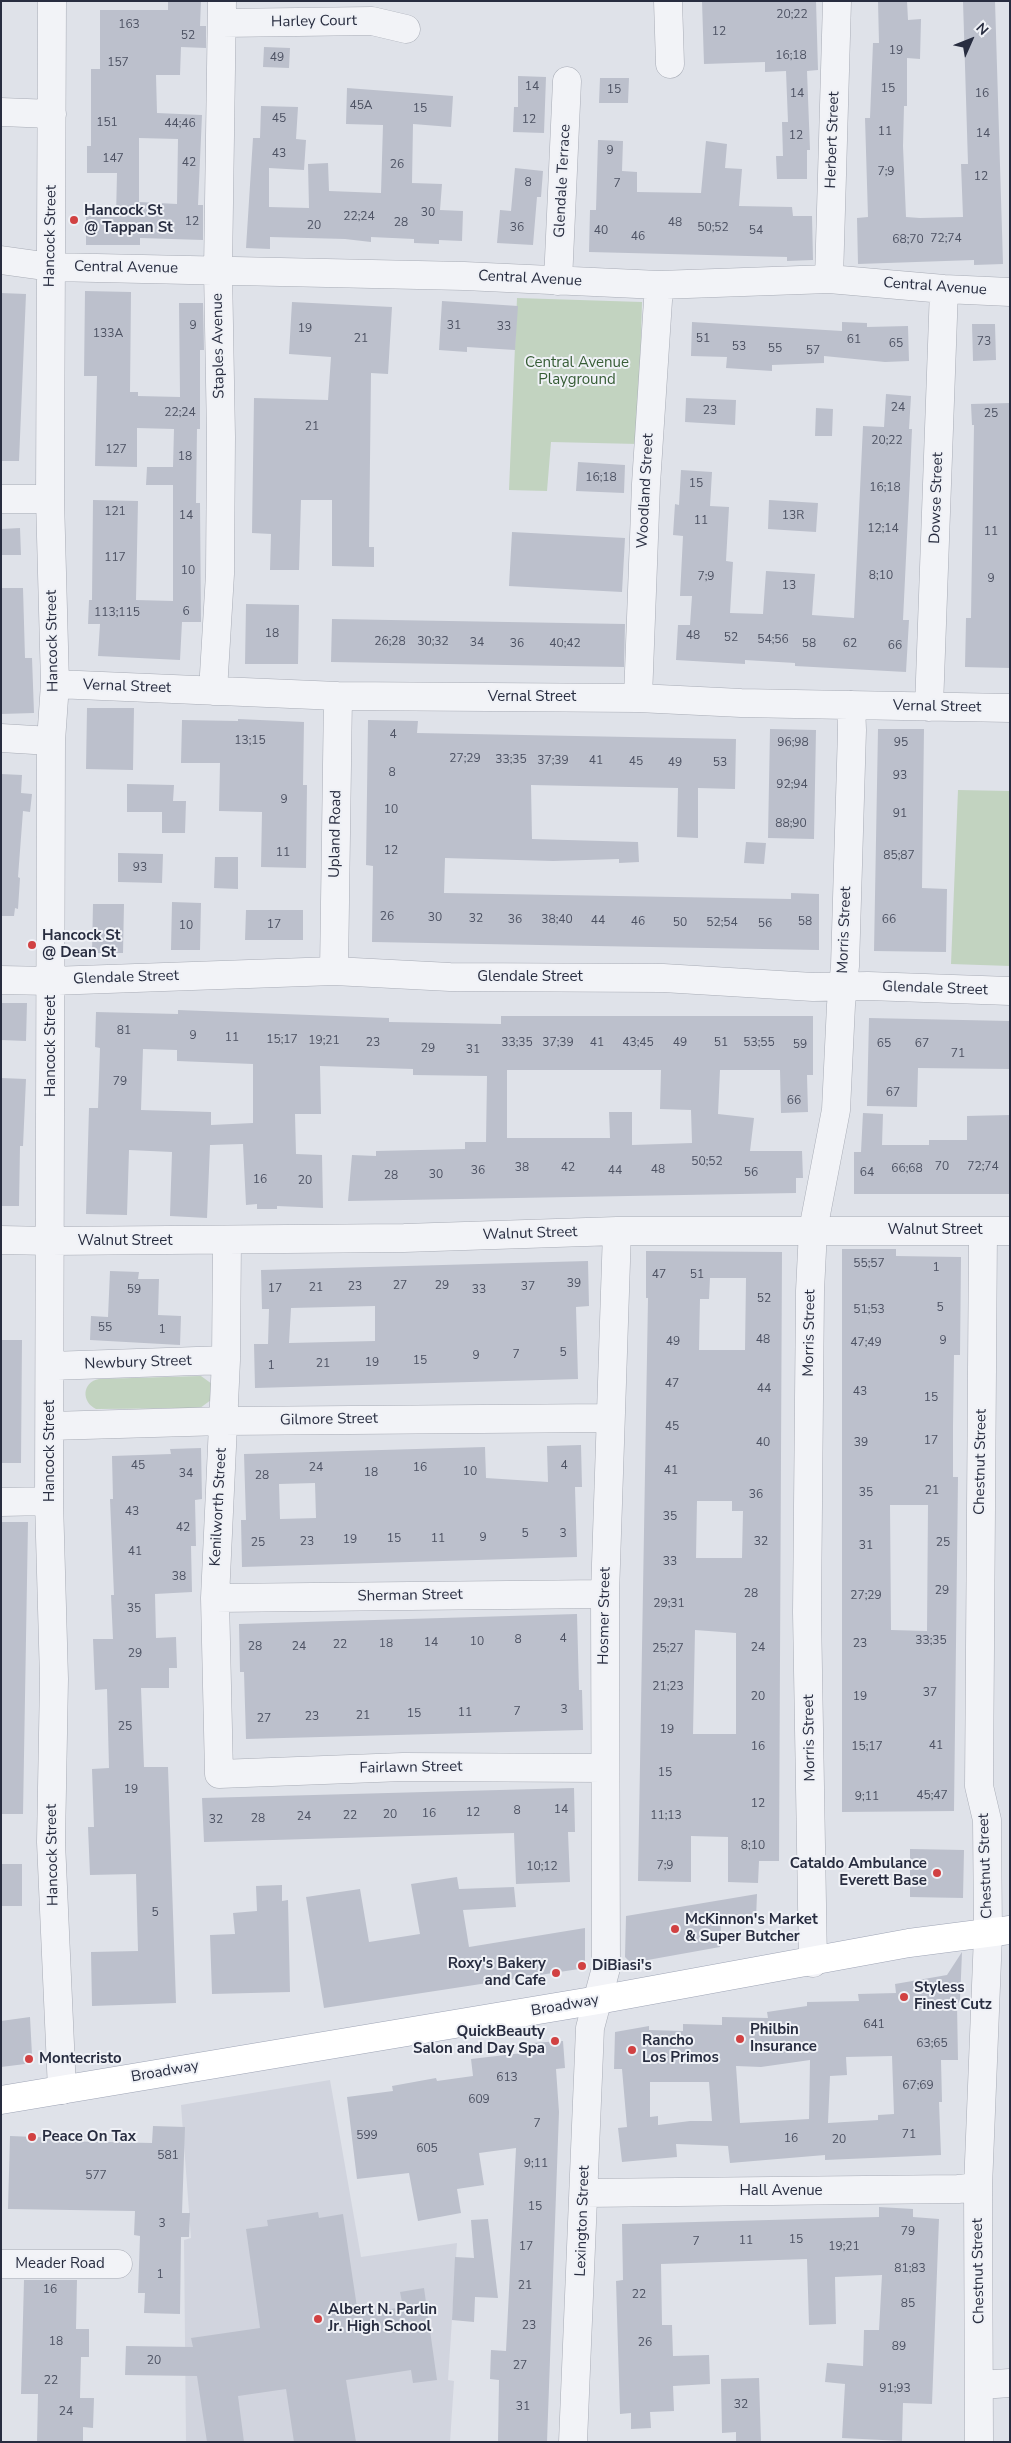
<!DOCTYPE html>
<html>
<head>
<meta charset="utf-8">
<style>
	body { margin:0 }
	#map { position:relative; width:1011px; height:2443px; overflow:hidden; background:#dfe2e9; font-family:"Nunito Sans",sans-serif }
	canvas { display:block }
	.frame { position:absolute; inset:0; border:2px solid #282d40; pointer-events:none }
	.north { position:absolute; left:946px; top:15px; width:50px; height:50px; -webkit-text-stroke:4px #eff1f6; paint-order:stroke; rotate:46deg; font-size:14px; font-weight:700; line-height:20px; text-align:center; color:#282d40 }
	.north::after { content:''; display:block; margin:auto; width:18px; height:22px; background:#282d40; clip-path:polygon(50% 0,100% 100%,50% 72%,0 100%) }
</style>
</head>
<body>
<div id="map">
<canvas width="1011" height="2443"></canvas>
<div class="frame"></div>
<div class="north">N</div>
</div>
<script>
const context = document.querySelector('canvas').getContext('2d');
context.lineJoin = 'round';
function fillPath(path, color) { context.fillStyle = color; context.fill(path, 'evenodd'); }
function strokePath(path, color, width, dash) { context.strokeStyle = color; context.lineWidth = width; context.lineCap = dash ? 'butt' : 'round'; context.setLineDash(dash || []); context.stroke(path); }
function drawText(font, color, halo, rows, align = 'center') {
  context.font = font + ' "Nunito Sans",sans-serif'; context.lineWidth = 4; context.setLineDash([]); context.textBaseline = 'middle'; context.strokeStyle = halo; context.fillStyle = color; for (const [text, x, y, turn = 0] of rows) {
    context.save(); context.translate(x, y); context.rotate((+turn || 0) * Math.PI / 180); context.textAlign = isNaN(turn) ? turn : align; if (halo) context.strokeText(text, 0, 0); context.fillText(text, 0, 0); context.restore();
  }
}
const built = new Path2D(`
	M330,2080L361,2257L457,2243L448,2380L454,2381L450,2442H186L184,2240L191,2238L181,2105Z`);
const green = new Path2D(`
	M517,298L642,302L638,444L551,442L547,491L509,490Z
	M958,790L1010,791V966L951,964Z
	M201,1376L212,1384L211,1400L200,1408L96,1409C81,1402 82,1382 99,1379Z`);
const building = new Path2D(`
	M168,1H201L200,26H206V48L181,47L180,75H156L157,113L202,115L198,205H203V240L140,238V245H86V216L116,217L117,173H87V146H91V69H100V10H168ZM139,138L178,139L177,204L139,202Z
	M702,1H816L818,70L807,71L810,150H807V179H777L776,156H783L782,122H788L786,71L765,72V62L704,64Z
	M878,1H907L908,20L921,19L920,59L907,58V106H904L903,146L906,217L920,218L963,217L961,164H968L963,1H995L1003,264L974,265V260L858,264L857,218L868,217L865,118H870L873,43H879Z
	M264,47L290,48L289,68L263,67Z
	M518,76L546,77L544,133L513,132L514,107H518Z
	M600,78H629L628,103H599Z
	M347,88L453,96L451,127L413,124L412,183L442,184L440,210L463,211L462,241L439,240V244L414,243V239L371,237V242L345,239L270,237V249L246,248L253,138H260L261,106L298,107L296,139L306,140L304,170L269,168V207L309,208L308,164L328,163L329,191L381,193L383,125L346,124Z
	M598,140L623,141L622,171L637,172V192L701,193L706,141L727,144L725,168L742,169L739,206L792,207L793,216H812L813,260L787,261V257L589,252L590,210H596Z
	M515,168L543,171L541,197H537L533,245L497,243L500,210L511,211Z
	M85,291L131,292L130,392H138V396L180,397L179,303H203L204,350H200V429H197L196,503H200L201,622H182L180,660L98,656L100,624H88L89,600H92L93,500L138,501L136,600L173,601V485H146L147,467H173L174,429L137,428V467L95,466L97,376H84Z
	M1,293L26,294L19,461H1Z
	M442,301L518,306L515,350L467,347V352L439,350Z
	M292,302L392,307L388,374L371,373L369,547H374V567L332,566V500H301L299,570H270L271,534L252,533L254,398L328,400L331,357L289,354Z
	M692,322L842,331V322L867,323V327L908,326L909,361L885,362L824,356V363L772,365V371L726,368L727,357L691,356Z
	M972,324H995L996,360L973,361Z
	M886,394L911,396L909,429H912L910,475L903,620H909L906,672L795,666V663L745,660V664L676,660L678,625H690L692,596H680L683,536L673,535L675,504L679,505L681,470L712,472L710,506L729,507L726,561L733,562L730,613L763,614L766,571L815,574L812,615L854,618L863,426L884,427Z
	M686,398L736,400L735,425L685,422Z
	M1010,403V668L965,667L966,618H971L974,425H972L971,404Z
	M816,408L833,409L832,436H815Z
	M578,462L625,465L624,493L576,491Z
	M769,500L818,503L816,532L768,529Z
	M20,528L21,555H1V529Z
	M512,532L625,538L622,592L509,586Z
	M1,588H23L25,658H32L34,713L1,714Z
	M246,604L299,605L298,664H245Z
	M332,619L625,624L624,667L331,662Z
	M87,708H134L133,770L86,769Z
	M238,719L304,722L303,785H307L306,868L261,867L262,812L219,811L220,763H181L182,720L238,721Z
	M368,720L418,721L417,733L736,739L735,789L698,788V838L677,837L678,788L531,785L532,839L638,842L639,862L619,863V859L553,861L445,858L444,893L791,899V893L819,894V950L372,942L373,866L366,865Z
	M770,729L816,730L814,839L768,838Z
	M878,729H924L922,888L947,889L946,952L874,951Z
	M1,774L22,775L21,793L32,794L30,812L23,811L18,877L20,878L18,909L15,908L14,916H1Z
	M127,784L174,785L173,801H186L185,833H162V812H127Z
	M746,842L766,843L764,864L744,863Z
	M118,853L163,854L162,883L118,882Z
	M215,857H238V889L214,888Z
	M172,902L201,903L200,950H171Z
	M93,904H124L123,953H92Z
	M246,910H303V940H245Z
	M1,1003H27L26,1041L1,1040Z
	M178,1010L389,1018V1022L501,1024V1016H813V1075H807L808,1112L781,1113L780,1070H720L718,1114L754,1118L750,1151H802L803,1178H796V1193L348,1201L352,1155L376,1156V1151L465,1149V1142H486L487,1076L413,1075V1069L320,1066L321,1114H295L296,1154L322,1155L323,1208L277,1206V1209H257V1204L246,1205L243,1144L210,1145L207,1218L170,1216L172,1152L129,1150L127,1215L86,1214L89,1108H98L100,1048L95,1047L96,1012L178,1014ZM143,1049L177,1050V1061L253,1064V1123L211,1125V1112L141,1110ZM507,1070H661L660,1109L691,1110L692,1143L632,1145V1112H609L610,1138H507Z
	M869,1018L1010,1021V1069L918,1068L917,1107L867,1106Z
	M1,1078L26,1079L23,1146H20L19,1206H1Z
	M863,1113L883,1114L882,1145H929V1140H967V1116L1010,1115V1194H854V1152H861Z
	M842,1249H896V1256L961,1257L960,1355H954L953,1426V1477H958L954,1811L842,1812ZM890,1505H928L927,1631L891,1630Z
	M646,1251L782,1252L779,1861H759L758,1883L728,1882V1837L691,1836V1882L638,1881L648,1298H646ZM710,1278H746L745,1350H699L700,1299H709ZM697,1501H732V1511H743L742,1558H696ZM695,1630L736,1633V1734H693Z
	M588,1261L589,1306L576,1307L578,1379L255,1388L254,1344H268L269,1309H262L261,1270ZM375,1306V1341L289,1343L291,1308Z
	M110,1271L139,1272L138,1279H159L158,1315L181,1316L180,1345L90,1340L91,1316L108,1317Z
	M1,1340H22L21,1463H1Z
	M581,1445L582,1487H575L577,1557L242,1567L241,1520H246L244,1454L485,1447L486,1478L548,1482L547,1446ZM315,1483L316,1518L280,1519L279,1484Z
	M201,1448L202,1499L195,1500L196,1546H191L192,1592L155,1594L156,1638L176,1637L177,1668H169V1688H141L144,1767H168L176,2003L92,2006L91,1952L138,1951L136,1874L90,1875L88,1827H94L92,1769L109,1768L107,1689L95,1690L93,1639H113L111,1595H114L110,1499H113L112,1456L171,1454L170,1449Z
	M1,1522H28L23,1814H1Z
	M577,1614L579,1690H582L583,1730L246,1739L244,1672H240L239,1624Z
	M574,1788L575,1832H568L570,1882L516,1884L514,1833L204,1842L202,1798Z
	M910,1849L964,1850L963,1898L910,1897Z
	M1,1864H22V1906H1Z
	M457,1877L459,1889L514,1887L516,1907L463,1910L469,1947L585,1928V1963L579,1969L324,2008L306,1897L360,1889L369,1942L420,1934L411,1884Z
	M282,1885V1901L288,1900L290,1992L212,1994L210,1935L235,1934L233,1913L257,1911L256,1886Z
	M757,1894L756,1919L721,1924L720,1947L631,1963L625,1957L626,1916Z
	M962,1952L960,2001L957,2004L958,2060H941L942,2102H939L941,2155L825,2160V2155L730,2163L728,2146L676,2144L677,2157L622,2162L618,2128L627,2127L622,2069H614L615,2032L649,2026V2030L683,2031V2024L722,2025V2017L768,2018L767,2012L807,2006V2002L859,2001L858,1994L896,1993L895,1984L947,1975ZM892,2056L894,2114L878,2115V2120L828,2123L830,2076L847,2075L846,2057ZM810,2060L809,2119L740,2123L736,2066L761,2067ZM650,2082H709L712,2121H690L658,2125V2116L650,2117Z
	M30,2017L32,2055L25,2064L1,2067V2021Z
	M563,2041L565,2068L556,2069L559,2112L547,2442H498L499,2380L490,2379L491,2350L506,2351L516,2148L479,2153L484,2185L457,2189L461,2213L418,2221L409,2173L357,2179L347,2097L393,2091L392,2086L436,2078L437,2081L473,2076L471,2059L531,2052V2043Z
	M153,2126L185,2127L182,2213H190L189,2237H181L180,2314L144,2313L145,2293H138L140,2236L134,2235L135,2211L8,2209L10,2136L59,2138V2141L152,2143Z
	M879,2207L913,2209V2217L939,2219L932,2404L903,2403L902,2441L842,2438L845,2384L825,2382L827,2363L863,2366L864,2330H879L882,2275L835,2277L836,2324L809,2325L807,2259L661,2264L662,2325H672L673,2356L709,2355L710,2384L673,2386L674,2411L650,2412L651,2428L631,2429V2413L620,2414L616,2281L623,2280L622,2224L879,2217Z
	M318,2212L319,2218L343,2214L358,2314L403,2307L400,2292L424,2288L437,2380L413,2383L411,2370L346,2380L356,2442H294L286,2389L238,2396L244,2442H207L197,2376L125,2375L126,2346L193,2347L191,2338L260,2328L246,2229L268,2226L267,2220Z
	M488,2219L498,2298L475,2297L474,2322L452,2320L455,2257L474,2258L471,2220Z
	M24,2280H77L76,2329H89V2357H81L80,2398H94L93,2428L83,2427V2442H37L38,2394H21Z
	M759,2378L761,2442H736V2432L722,2433L721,2379Z`);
const minor = new Path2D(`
	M52,1L50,499L55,684L51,741L49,1501L54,1679L51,1842L62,2090
	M668,1L670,64
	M222,23L372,21L406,29
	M1,112L52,114
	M1,260L51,267L464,276L659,285L829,279L944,289L1010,292
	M829,279L837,1
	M558,281L567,81
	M1,499H50
	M55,684L338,696L638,698L741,703L1010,708
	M213,691L220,574L221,437L218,270L222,1
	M638,698L646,484L659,285
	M929,707L944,289
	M1,738L51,741
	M334,971L338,696
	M1,980L51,981L334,971L450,977L663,978L813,987L868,986L1010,991
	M1,1240L51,1241L404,1238L617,1231H1010
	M227,1240L226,1360L215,1598L219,1774L403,1767L604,1768
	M50,1366L226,1360
	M50,1426L223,1421L609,1418
	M1,1502L49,1501
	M215,1598L605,1594
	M813,1963L807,1612L810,1291L813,1230L836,1110L841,1005L845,966L852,730L851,705
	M584,2193L958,2189L978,2187
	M1,2264H118
	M980,2385L1010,2383
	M573,2442L590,2028L606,1968L605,1594L617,1231
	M979,2442L978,2187L988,1935L987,1820L979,1786L983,1231`);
const major = new Path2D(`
	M1,2100L598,2000L909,1943L1010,1930`);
const markers = [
	[74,220,5,"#d14142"],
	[32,945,5,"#d14142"],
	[937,1873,5,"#d14142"],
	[675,1929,5,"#d14142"],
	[582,1966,5,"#d14142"],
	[556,1973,5,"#d14142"],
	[904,1997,5,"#d14142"],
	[740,2039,5,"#d14142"],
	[555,2041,5,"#d14142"],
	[632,2050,5,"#d14142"],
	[29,2059,5,"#d14142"],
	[32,2137,5,"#d14142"],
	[318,2319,5,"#d14142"]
];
const numberNames = [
	["20;22",792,15],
	["163",129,25],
	["12",719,32],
	["52",188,36],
	["19",896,51],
	["16;18",791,56],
	["49",277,58],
	["157",118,63],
	["14",532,87],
	["15",888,89],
	["15",614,90],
	["14",797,94],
	["16",982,94],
	["45A",361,106],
	["15",420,109],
	["45",279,119],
	["12",529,120],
	["151",107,123],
	["44;46",180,124],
	["11",885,132],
	["14",983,134],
	["12",796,136],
	["9",610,151],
	["43",279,154],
	["147",113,159],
	["42",189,163],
	["26",397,165],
	["7;9",886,172],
	["12",981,177],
	["8",528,183],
	["7",617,184],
	["30",428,213],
	["22;24",359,217],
	["12",192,222],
	["28",401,223],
	["48",675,223],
	["20",314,226],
	["36",517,228],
	["50;52",713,228],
	["40",601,231],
	["54",756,231],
	["46",638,237],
	["72;74",946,239],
	["68;70",908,240],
	["9",193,326],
	["31",454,326],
	["33",504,327],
	["19",305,329],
	["133A",108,334],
	["21",361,339],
	["51",703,339],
	["61",854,340],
	["73",984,342],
	["65",896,344],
	["53",739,347],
	["55",775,349],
	["57",813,351],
	["24",898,408],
	["23",710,411],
	["22;24",180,413],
	["25",991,414],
	["21",312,427],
	["20;22",887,441],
	["127",116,450],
	["18",185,457],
	["16;18",601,478],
	["15",696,484],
	["16;18",885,488],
	["121",115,512],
	["14",186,516],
	["13R",793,516],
	["11",701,521],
	["12;14",883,529],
	["11",991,532],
	["117",115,558],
	["10",188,571],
	["8;10",881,576],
	["7;9",706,577],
	["9",991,579],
	["13",789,586],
	["6",186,612],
	["113;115",117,613],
	["18",272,634],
	["48",693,636],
	["52",731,638],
	["54;56",773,640],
	["26;28",390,642],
	["30;32",433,642],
	["34",477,643],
	["36",517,644],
	["40;42",565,644],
	["58",809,644],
	["62",850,644],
	["66",895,646],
	["4",393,735],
	["13;15",250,741],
	["96;98",793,743],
	["95",901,743],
	["27;29",465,759],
	["33;35",511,760],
	["37;39",553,761],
	["41",596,761],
	["45",636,762],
	["49",675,763],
	["53",720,763],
	["8",392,773],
	["93",900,776],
	["92;94",792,785],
	["9",284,800],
	["10",391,810],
	["91",900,814],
	["88;90",791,824],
	["12",391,851],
	["11",283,853],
	["85;87",899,856],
	["93",140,868],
	["26",387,917],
	["30",435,918],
	["32",476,919],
	["36",515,920],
	["38;40",557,920],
	["66",889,920],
	["44",598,921],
	["46",638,922],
	["58",805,922],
	["50",680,923],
	["52;54",722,923],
	["56",765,924],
	["17",274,925],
	["10",186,926],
	["81",124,1031],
	["9",193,1036],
	["11",232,1038],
	["15;17",282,1040],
	["19;21",324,1041],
	["23",373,1043],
	["33;35",517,1043],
	["37;39",558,1043],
	["41",597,1043],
	["43;45",638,1043],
	["49",680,1043],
	["51",721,1043],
	["53;55",759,1043],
	["65",884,1044],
	["67",922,1044],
	["59",800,1045],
	["29",428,1049],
	["31",473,1050],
	["71",958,1054],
	["79",120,1082],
	["67",893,1093],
	["66",794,1101],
	["50;52",707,1162],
	["70",942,1167],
	["72;74",983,1167],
	["38",522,1168],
	["42",568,1168],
	["66;68",907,1169],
	["48",658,1170],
	["36",478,1171],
	["44",615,1171],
	["56",751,1173],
	["64",867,1173],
	["30",436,1175],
	["28",391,1176],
	["16",260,1180],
	["20",305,1181],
	["55;57",869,1264],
	["1",936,1268],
	["47",659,1275],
	["51",697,1275],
	["39",574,1284],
	["27",400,1286],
	["29",442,1286],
	["23",355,1287],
	["37",528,1287],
	["21",316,1288],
	["17",275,1289],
	["59",134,1290],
	["33",479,1290],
	["52",764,1299],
	["5",940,1308],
	["51;53",869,1310],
	["55",105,1328],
	["1",162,1330],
	["48",763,1340],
	["9",943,1341],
	["49",673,1342],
	["47;49",866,1343],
	["5",563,1353],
	["7",516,1355],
	["9",476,1356],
	["15",420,1361],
	["19",372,1363],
	["21",323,1364],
	["1",271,1366],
	["47",672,1384],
	["44",764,1389],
	["43",860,1392],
	["15",931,1398],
	["45",672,1427],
	["17",931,1441],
	["40",763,1443],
	["39",861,1443],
	["45",138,1466],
	["4",564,1466],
	["24",316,1468],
	["16",420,1468],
	["41",671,1471],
	["10",470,1472],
	["18",371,1473],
	["34",186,1474],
	["28",262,1476],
	["21",932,1491],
	["35",866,1493],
	["36",756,1495],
	["43",132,1512],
	["35",670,1517],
	["42",183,1528],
	["5",525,1534],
	["3",563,1534],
	["9",483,1538],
	["15",394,1539],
	["11",438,1539],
	["19",350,1540],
	["23",307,1542],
	["32",761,1542],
	["25",258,1543],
	["25",943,1543],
	["31",866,1546],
	["41",135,1552],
	["33",670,1562],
	["38",179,1577],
	["29",942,1591],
	["28",751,1594],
	["27;29",866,1596],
	["29;31",669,1604],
	["35",134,1609],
	["4",563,1639],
	["8",518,1640],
	["33;35",931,1641],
	["10",477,1642],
	["14",431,1643],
	["18",386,1644],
	["23",860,1644],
	["22",340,1645],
	["28",255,1647],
	["24",299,1647],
	["24",758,1648],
	["25;27",668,1649],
	["29",135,1654],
	["21;23",668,1687],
	["37",930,1693],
	["20",758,1697],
	["19",860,1697],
	["3",564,1710],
	["7",517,1712],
	["11",465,1713],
	["15",414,1714],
	["21",363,1716],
	["23",312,1717],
	["27",264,1719],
	["25",125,1727],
	["19",667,1730],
	["41",936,1746],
	["16",758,1747],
	["15;17",867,1747],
	["15",665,1773],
	["19",131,1790],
	["45;47",932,1796],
	["9;11",867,1797],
	["12",758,1804],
	["14",561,1810],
	["8",517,1811],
	["12",473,1813],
	["16",429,1814],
	["20",390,1815],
	["22",350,1816],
	["11;13",666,1816],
	["24",304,1817],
	["28",258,1819],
	["32",216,1820],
	["8;10",753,1846],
	["7;9",665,1866],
	["10;12",542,1867],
	["5",155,1913],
	["641",874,2025],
	["63;65",932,2044],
	["613",507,2078],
	["67;69",918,2086],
	["609",479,2100],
	["7",537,2124],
	["71",909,2135],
	["599",367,2136],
	["16",791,2139],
	["20",839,2140],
	["605",427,2149],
	["581",168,2156],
	["9;11",536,2164],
	["577",96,2176],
	["15",535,2207],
	["3",162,2224],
	["79",908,2232],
	["15",796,2240],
	["11",746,2241],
	["7",696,2242],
	["17",526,2247],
	["19;21",844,2247],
	["81;83",910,2269],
	["1",160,2275],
	["21",525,2286],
	["16",50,2290],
	["22",639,2295],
	["85",908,2304],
	["23",529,2326],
	["18",56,2342],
	["26",645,2343],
	["89",899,2347],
	["20",154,2361],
	["27",520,2366],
	["22",51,2381],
	["91;93",895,2389],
	["32",741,2405],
	["31",523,2407],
	["24",66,2412]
];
const streetNames = [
	["Harley Court",314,22,-1],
	["Herbert Street",833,140,-88],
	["Glendale Terrace",563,181,-87],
	["Hancock Street",51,236,-89],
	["Central Avenue",126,268,1],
	["Central Avenue",530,279,3],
	["Central Avenue",935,287,4],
	["Staples Avenue",219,346,-91],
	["Woodland Street",646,491,-87],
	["Dowse Street",937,498,-88],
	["Hancock Street",53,641,-91],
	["Vernal Street",127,687,2],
	["Vernal Street",532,697],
	["Vernal Street",937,707,1],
	["Upland Road",336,834,-89],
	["Morris Street",845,930,-88],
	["Glendale Street",530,977],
	["Glendale Street",126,978,-2],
	["Glendale Street",935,989,2],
	["Hancock Street",51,1046,-90],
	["Walnut Street",935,1230],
	["Walnut Street",530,1234,-2],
	["Walnut Street",125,1241],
	["Morris Street",810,1333,-89],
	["Newbury Street",138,1363,-2],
	["Gilmore Street",329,1420,-1],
	["Hancock Street",50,1451,-90],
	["Chestnut Street",981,1462,-89],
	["Kenilworth Street",219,1507,-87],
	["Sherman Street",410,1596,-1],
	["Hosmer Street",605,1616,-89],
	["Morris Street",810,1738,-91],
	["Fairlawn Street",411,1768,-1],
	["Hancock Street",53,1855,-91],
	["Chestnut Street",986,1866,-92],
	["Broadway",565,2006,-10],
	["Broadway",165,2072,-10],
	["Hall Avenue",781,2191],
	["Lexington Street",583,2221,-88],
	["Meader Road",60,2264],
	["Chestnut Street",979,2271,-91]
];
const poiNames = [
	["Hancock St",84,211],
	["@ Tappan St",84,228],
	["Hancock St",42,936],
	["@ Dean St",42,953],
	["Cataldo Ambulance",927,1864,"right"],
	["Everett Base",927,1881,"right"],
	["McKinnon's Market",685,1920],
	["& Super Butcher",685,1937],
	["Roxy's Bakery",546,1964,"right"],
	["and Cafe",546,1981,"right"],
	["DiBiasi's",592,1966],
	["Styless",914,1988],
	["Finest Cutz",914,2005],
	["Philbin",750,2030],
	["Insurance",750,2047],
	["QuickBeauty",545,2032,"right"],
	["Salon and Day Spa",545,2049,"right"],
	["Rancho",642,2041],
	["Los Primos",642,2058],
	["Montecristo",39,2059],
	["Peace On Tax",42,2137],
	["Albert N. Parlin",328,2310],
	["Jr. High School",328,2327]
];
const parkNames = [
	["Central Avenue",577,363],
	["Playground",577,380]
];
fillPath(built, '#d1d4de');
fillPath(green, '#c2d3c0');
fillPath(building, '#bcc0cc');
strokePath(minor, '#a8acb6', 29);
strokePath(major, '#9ea4b5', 29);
strokePath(minor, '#f2f3f7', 28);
strokePath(major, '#fff', 28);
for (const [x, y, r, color] of markers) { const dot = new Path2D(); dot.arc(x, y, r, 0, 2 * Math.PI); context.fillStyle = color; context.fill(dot); strokePath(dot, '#eff1f6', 2); }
drawText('12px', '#4d5263', null, numberNames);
drawText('15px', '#282d40', '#eff1f6', streetNames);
drawText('bold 15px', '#282d40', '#eff1f6', poiNames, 'left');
drawText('15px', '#365c35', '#eff1f6', parkNames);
</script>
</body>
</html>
